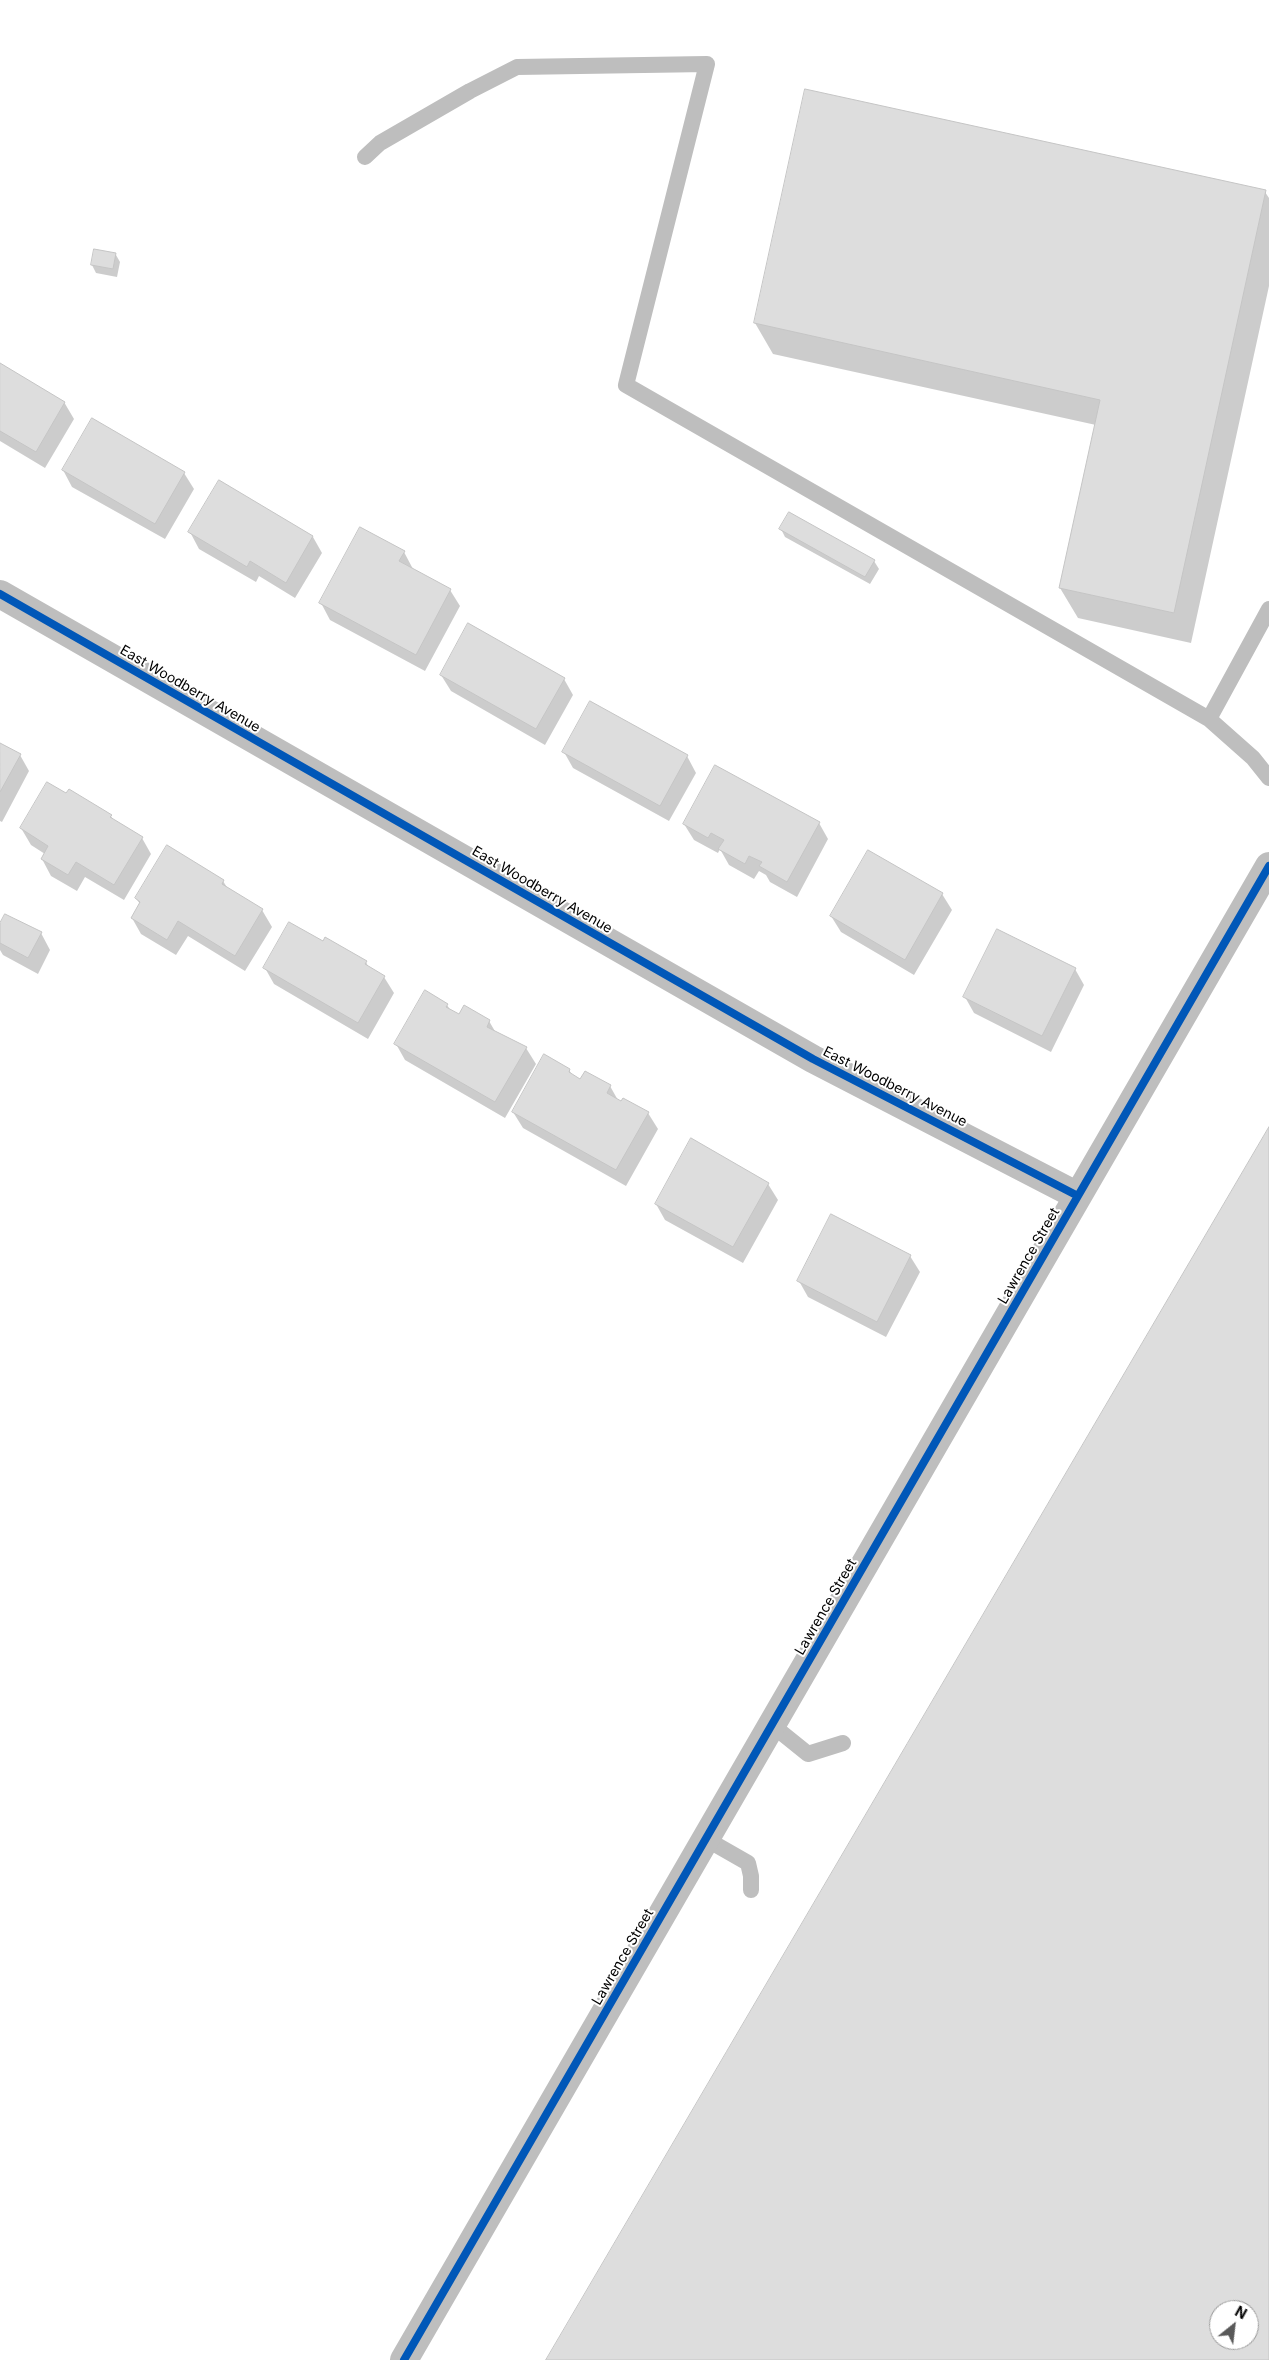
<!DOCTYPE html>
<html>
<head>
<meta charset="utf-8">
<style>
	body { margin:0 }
	#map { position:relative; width:1269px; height:2360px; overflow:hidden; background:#fff; font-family:Inter,sans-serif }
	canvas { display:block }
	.north { position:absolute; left:1209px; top:2300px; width:50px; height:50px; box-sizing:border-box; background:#fff; border:1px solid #999; border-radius:50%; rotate:29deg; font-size:14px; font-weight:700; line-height:20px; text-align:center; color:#000 }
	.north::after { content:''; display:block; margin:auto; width:18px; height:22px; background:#595959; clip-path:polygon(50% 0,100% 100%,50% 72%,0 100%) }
</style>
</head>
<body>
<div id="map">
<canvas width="1269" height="2360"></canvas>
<div class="north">N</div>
</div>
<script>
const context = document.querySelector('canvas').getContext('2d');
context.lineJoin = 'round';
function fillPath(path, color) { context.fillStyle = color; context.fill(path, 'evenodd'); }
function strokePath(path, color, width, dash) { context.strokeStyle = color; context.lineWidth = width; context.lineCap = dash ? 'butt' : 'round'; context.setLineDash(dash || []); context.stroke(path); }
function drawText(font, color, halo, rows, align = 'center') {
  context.font = font + ' Inter,sans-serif'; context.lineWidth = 4; context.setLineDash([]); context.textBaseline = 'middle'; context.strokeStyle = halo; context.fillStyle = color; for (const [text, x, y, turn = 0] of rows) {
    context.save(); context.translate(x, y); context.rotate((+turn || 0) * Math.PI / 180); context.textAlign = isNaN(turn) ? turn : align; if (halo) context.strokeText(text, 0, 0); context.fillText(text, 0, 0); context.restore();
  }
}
const shadow = new Path2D(`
	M1265,192L1269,198V286L1191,643L1078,618L1060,588L1096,425L773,354L755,323Z
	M116,255L120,262L117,277L96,273L92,265Z
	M0,365L64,402L74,419L45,468L0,441Z
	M63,470L184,473L194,489L165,539L72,487Z
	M219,482L313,537L322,553L295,598L259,576L256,582L199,549L190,532Z
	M781,529L874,561L879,569L870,584L785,537Z
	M404,552L413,569L450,590L460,606L425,671L330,620L321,603Z
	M441,675L564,679L573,695L545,745L451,691Z
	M0,744L20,755L29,771L2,822L0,821Z
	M564,752L687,756L696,773L669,821L573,768Z
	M69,791L111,816L114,821L142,838L151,854L124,900L85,877L77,891L51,876L42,859L45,854L31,845L21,828Z
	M819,823L828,839L797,897L770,882L766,875L759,871L754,879L729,865L720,849L718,853L694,840L684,824Z
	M223,881L228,889L262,910L272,927L245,971L188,936L176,955L141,934L132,918L140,904L136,898Z
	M942,894L952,910L914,975L841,932L831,916Z
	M0,926L41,933L50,950L38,974L3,955L0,950Z
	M324,943L366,962L369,968L384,977L394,993L368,1039L274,984L265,968Z
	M1075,969L1084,985L1051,1052L974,1013L965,997Z
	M447,1005L451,1011L460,1016L489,1021L496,1033L526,1048L536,1064L505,1118L405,1060L396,1044Z
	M569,1070L573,1076L581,1080L610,1086L619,1102L622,1103L624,1099L648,1113L658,1129L626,1186L523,1128L513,1112Z
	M768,1184L778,1200L743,1263L665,1220L656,1204Z
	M910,1256L920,1272L886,1337L808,1297L799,1281Z`);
const building = new Path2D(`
	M805,89L1266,190L1174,613L1059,588L1100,400L754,323Z
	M94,249L116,253L113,269L91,265Z
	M0,363L65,402L36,452L0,431Z
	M92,418L185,472L155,524L62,470Z
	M219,480L313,536L286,583L250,561L247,567L188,532Z
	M789,512L875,560L865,577L779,529Z
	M360,527L405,551L399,561L451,589L416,655L319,603Z
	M468,623L565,678L536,729L440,675Z
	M590,701L688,755L660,806L562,752Z
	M0,743L21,754L0,792Z
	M715,765L820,822L787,882L759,866L762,862L749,856L745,864L718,849L724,840L711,833L708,838L683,824Z
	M47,782L66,793L69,789L112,815L110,817L143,837L114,885L76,862L68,875L41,859L48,846L20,828Z
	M167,845L224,880L222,884L263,909L235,956L178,921L167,940L131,918L140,902L135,898Z
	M868,850L943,893L905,960L830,916Z
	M5,914L42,932L28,958L0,943V923Z
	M289,922L323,941L325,937L367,961L365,964L385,976L358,1023L263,968Z
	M997,929L1076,968L1042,1036L963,997Z
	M425,990L448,1004L446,1007L459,1014L464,1005L490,1020L487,1027L527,1047L495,1102L394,1044Z
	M544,1054L570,1069L569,1072L580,1079L585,1071L611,1085L607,1093L621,1101L623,1098L649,1112L616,1170L512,1112Z
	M1269,1127V2360H546ZM1219,2310H1249V2340H1219Z
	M691,1138L769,1183L733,1247L655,1204Z
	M831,1214L911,1255L877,1322L797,1281Z`);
const service = new Path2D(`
	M365,157L380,143L470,91L517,67L707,64L626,385L1209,719L1269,609
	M1209,719L1253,758L1269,778
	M772,1725L808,1754L843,1743
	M706,1839L748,1863L751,1876V1890`);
const minor = new Path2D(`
	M0,594L813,1059L1078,1196
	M404,2360L1269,866`);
const cycleway = new Path2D(`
	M0,594L813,1059L1078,1196
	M404,2360L1269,866`);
const streetNames = [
	["East Woodberry Avenue",190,689,30],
	["East Woodberry Avenue",542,890,30],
	["East Woodberry Avenue",895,1087,27],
	["Lawrence Street",1029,1256,-60],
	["Lawrence Street",826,1607,-60],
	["Lawrence Street",623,1957,-60]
];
fillPath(shadow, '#0003');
fillPath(building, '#ddd');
strokePath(building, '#c5c5c5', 1);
strokePath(service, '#bebebe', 16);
strokePath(minor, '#bebebe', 28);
strokePath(cycleway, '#0057b8', 8);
drawText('14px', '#000', '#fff', streetNames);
</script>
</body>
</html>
